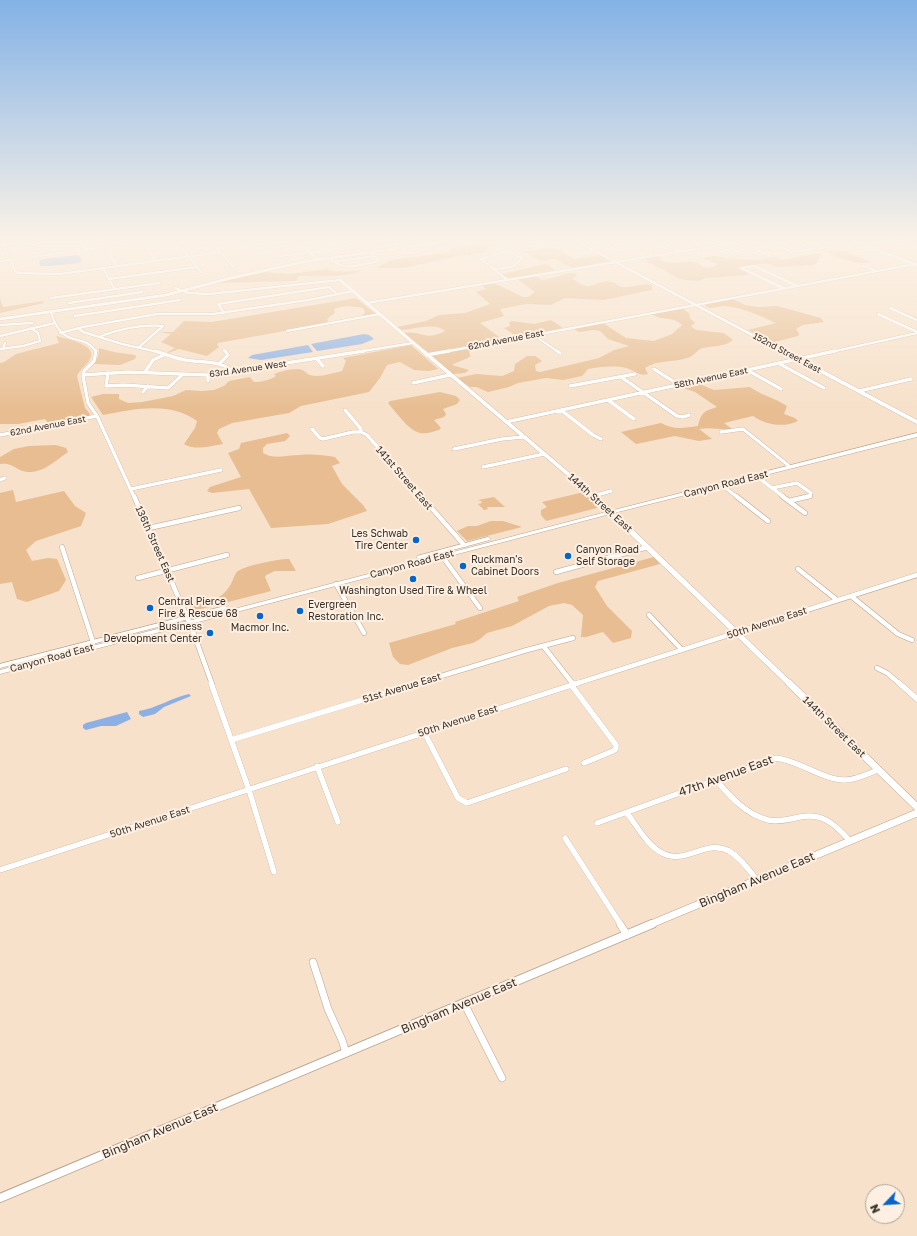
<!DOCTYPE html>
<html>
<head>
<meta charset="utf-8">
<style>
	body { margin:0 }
	#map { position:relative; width:917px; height:1236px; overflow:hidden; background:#f7e1ca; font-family:"Golos Text",sans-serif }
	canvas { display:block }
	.north { position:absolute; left:865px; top:1184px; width:40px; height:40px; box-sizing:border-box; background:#fdf0e2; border:1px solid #aea397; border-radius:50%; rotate:245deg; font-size:11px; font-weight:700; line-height:16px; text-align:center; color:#382f27 }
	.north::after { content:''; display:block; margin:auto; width:14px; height:18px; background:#0664cd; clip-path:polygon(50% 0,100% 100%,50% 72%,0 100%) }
</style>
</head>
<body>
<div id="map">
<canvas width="917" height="1236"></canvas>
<div class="north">N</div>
</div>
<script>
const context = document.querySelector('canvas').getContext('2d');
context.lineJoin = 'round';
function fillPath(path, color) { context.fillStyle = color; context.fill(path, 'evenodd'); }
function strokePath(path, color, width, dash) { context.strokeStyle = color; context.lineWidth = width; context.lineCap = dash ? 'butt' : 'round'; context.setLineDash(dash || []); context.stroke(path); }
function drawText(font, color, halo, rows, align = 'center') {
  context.font = font + ' "Golos Text",sans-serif'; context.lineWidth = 4; context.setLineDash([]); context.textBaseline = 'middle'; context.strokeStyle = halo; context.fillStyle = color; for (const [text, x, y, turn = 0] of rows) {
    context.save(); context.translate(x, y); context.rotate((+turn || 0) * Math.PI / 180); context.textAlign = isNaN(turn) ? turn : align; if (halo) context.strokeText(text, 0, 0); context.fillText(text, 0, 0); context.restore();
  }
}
const green = new Path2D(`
	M31,239H98L139,242L132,243Z
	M504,239H538L491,246L482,253L459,256L404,268H376L392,260L451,252L449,249L506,240Z
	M553,247L574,259L599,255L611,261L572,268L555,259L541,261L524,252Z
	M839,250L844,251L871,262C859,266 838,258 827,252Z
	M819,253L821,254L817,263L813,265L777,267L766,263L738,268L749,274L747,275L706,278L699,281L686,280L677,278L664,270L647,262L645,258L660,255L661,258L660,260C671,265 682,261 694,262C699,263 702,267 706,268C710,269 715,266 718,264L704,259L705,257L715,256L725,258L758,260L776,257L782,260Z
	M545,264L556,270L511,278L506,277L502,274Z
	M327,269C337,273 350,272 361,270C353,278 312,276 299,276L296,281L215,283L265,272L289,274Z
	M570,273L576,274L577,276L573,279C594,295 595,278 612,282C616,283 619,287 623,287C633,288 641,282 652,285V290L604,300L565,298L551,305L526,304L500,309L504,316L480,323L502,339L429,353L404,333C424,330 423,342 445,331C436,322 413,329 402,330L397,327L426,321L439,315L465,313L490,304L476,292L486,289L481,285L494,283L523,297H528L535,292L517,279L535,276L542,280L548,279Z
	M0,298L3,307L43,301L44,303L0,313Z
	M356,298L377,315L362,317L365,312L363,308C354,306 342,305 334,309L335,313L327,319L329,323L218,343L217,344L219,347L207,356L179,349L168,353H166L175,348L161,342L171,334L159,332H173L184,321L212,322Z
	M733,299L745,305L758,307L777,306L821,318L824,322L803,325L796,329L799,334L798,336L771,343L748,330L776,323C760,316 742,307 724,306C717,306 712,310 705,306L707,304Z
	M683,309L689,313L690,318L695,323L691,326L696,330L724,333L733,340C724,348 711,345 700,349C697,351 694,355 690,357C676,363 658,359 645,368L648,374C640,377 634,370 626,368C614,365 600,367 588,369L582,376L563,380L546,378L518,383L509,387L488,392L476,387H470L457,378L476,374L502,376L514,371L515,364L527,356H535L542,361L535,365L536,371L540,372L599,358L614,350L629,346L608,339L600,331L594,330L579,332L574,329L603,323L626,338L654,341L672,334L682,325C674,316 660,321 652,314Z
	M551,320L563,328L517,337L504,328L510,326L509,322L512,321L534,324Z
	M56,336C65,338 99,345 90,359C86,366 80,369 77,376L85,408L90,414L89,416L49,424L45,419L18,424H0V363L4,362L16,354L59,343Z
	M411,345L438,369L429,371L414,370L400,362L387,365L380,378L369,392L301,406L289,413L232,423L219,429L217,433L223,444C210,446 195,451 184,444L195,428L197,421C170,401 134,409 103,415L91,397L103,394H119V399L128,403L142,402L173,396L186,390L202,391L214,390L224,386L229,381L250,377L254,382C261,382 270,380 276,376L274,374C281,371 296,367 302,370C305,371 307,374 310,375C320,378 332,373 342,371L346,361L343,358Z
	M99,348L114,352L135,355L136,356L135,359L120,365L94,364L98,357Z
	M472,348L475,349L470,351L469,353L471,356C466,360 458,361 452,365L469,370L465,373L453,374L432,356Z
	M697,383L714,390L750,387C761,395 775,398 787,406L784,414L795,418L798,421C783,428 766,425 753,416L724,423L732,429C721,430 710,427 699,429L712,439L699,441L675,436L636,444L621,432L661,423C673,430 684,428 698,426C701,412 705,411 717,407L695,392L680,387Z
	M440,392L456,396L460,400L457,404L443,409L446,414L444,417L434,420L441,428L439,430C432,432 424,435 417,432C406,427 396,412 388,403L390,401Z
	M287,433L290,436L285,441L267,444L263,448V453C275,460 286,455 300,455C311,454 323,455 335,457L340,463L332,466L342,484L363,505L367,511L328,524L271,528L249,489L212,493L207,491L210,487L241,477L228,453L239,449L241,443Z
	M56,445L66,448L68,452C55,461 38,478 20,470C12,466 10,463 0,464V457L14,449L29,446Z
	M13,490L16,502L64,491L75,506L86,513L81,526L36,541L26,550L32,561L48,558L57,559L66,580L59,591L27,602L17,599L12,582L0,584V493Z
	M584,492L597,504V508L546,521L541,515V510L547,507L542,502Z
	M494,497L505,507H487L488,509L484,510L478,504L482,503L481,501L478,500Z
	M491,521H503L522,527L467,541L457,531L468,526H477Z
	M654,557L660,564L598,581L595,587L607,606L632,631L631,638L613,643L603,632L586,637H581L583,615L572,605L564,603L549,606L512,626L487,633L480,639L473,643L452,648L408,665L400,664L393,657L389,643L456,624L455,622L519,601L517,597L558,583Z
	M289,559L296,571H275L266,575L265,577L271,591L197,610H191L189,604C208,603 221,601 231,584C233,580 235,573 238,571C247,565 279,559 289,559Z`);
const water = new Path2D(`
	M78,255L82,260L80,263L50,266H40L39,261L44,259Z
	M364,334L369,335L374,339L362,344L317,351L311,344Z
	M308,345L313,352L261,360L248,358L252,355Z
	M189,694L191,696L164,707L155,714L143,717L139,714V711C157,708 171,698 189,694Z
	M127,712L131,719L116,726H101L86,730L83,728V725L86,723Z`);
const minorFar4 = new Path2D(`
	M0,239L4,245L7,255
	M208,239L234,267
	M242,239L257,248L301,245L318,260
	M333,239L360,244L407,239
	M417,239L427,247
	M655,239L680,251
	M713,239L723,244
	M759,239L793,252L823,248
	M891,239L917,242
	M618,240L630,239
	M740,241L770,256
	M770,243L791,240L813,249
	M723,245L742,253
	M0,246L21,243L39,246H83L87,249
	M146,246L156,261
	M586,246L604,243L618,251
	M628,246L636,242L630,239
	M181,247L201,272
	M527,247L576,240
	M738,247L748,245
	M427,248L433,249
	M389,249C401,255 415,255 427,248
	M108,251L117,266
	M720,251L733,249
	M855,252L875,249
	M579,253L596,251
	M752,253L762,252
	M279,256L328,251L352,244
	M32,257L104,247
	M329,258C345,272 357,265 376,262L378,259L372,254
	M481,259L507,251L522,258L514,266L494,270
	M481,259L506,279
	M0,261L11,260L15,271L18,273L60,274L220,252
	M333,262L374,256
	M863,266L877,271
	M103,268L114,288
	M109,279L197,267
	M175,288L188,293L209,294L340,280
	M783,288L741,268L754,266L797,286
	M51,298L159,283
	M69,303L142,292
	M367,303L757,239
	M890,308L917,320
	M51,312C62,351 84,331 96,352
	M224,313L218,304L329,287L337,294
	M878,314L917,332
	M75,316L180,300
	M0,325L32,323
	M78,328L83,332L122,344L158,352
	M287,331L380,314
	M60,333L83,327L157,314H213L308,300L354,291
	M534,335L558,352
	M0,336L55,323
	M101,336C120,329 143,324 163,326
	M139,347L163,326
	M0,349L23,346L40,341L38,333L31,328
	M3,349L5,343
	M224,350L226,352
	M357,352L413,343
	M444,352L915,264
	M831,352L917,333`);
const minorFar3 = new Path2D(`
	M96,351L94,361L84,371L83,376L88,403L97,416L134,497
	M155,351C165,354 175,358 185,360C200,363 223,360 233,372
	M557,351L560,353
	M426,355L449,351
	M317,359L323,366
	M778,363L824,388
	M219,364L228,355L225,351
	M654,369L679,385
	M747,370L781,389
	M145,372L153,360L166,354
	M108,373L106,386L124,385L168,388L182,375
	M83,375L128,372L208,375L364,351
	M208,375V381
	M621,377L677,416L683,417L689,415
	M413,383L450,375
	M570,386L635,374
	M859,391L911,379
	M143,392L148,386
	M608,400L634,419
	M345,410L361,429V432L367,435L422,497
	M561,410L593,435L601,439
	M506,422L835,351
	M312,429L320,438L323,439L353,432H361
	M721,432L743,429L788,465
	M0,435L97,416
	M454,449L502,439L523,437
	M483,467L544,454
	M756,476L784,497
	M0,480L5,478
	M722,485L737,497
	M772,488L797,483L811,493L810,496L806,497
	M131,489L221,470
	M593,496L611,491`);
const minorFar2 = new Path2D(`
	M134,496L191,626L212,684
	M421,496L464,545
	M736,496L768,521
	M782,496L805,513
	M789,501L810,496
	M149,528L239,508
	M62,547L93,642
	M442,556L480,608
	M798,569L837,600
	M556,572L648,547
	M138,578L227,555
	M336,584L364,633
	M851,596L898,634L912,640
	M649,615L682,650
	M544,647L573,684
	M877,668L887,673L900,684
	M415,684L527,650L573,638
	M575,684L917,575`);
const minorFar1 = new Path2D(`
	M211,683L249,790L274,872
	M572,683L574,685
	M899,683L917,699
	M572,686L616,745V749L613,751L584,763
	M424,732L458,798L467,803L566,769
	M231,740L418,683
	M317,766L338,822
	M715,779C730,796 745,814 768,820C777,822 786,820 795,818C821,811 834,823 850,841
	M627,813C637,826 648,847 664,854C686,864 707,839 729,851C741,858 749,870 757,880
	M597,823L776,758C801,761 822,780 845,780C856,780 867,774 878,770
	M565,838L621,925
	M0,870C193,808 385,745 578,683`);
const minor = new Path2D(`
	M620,924L627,935
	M313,962L328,1009L342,1040L346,1053
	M464,1003L502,1078`);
const tertiaryFar4 = new Path2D(`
	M572,239L784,352
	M340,280L424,352
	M0,319L166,295L231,278L303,262L462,239`);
const tertiaryFar3 = new Path2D(`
	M423,351L595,497
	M783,351L917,422`);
const tertiaryFar2 = new Path2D(`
	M594,496L790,684`);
const tertiaryFar1 = new Path2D(`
	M789,683L917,807
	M649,925L917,813`);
const tertiary = new Path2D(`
	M0,1198L652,924`);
const secondary = new Path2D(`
	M849,239L917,265`);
const primary = new Path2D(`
	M917,433V437L614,513L0,674V670L610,511Z
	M488,537L490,538L491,539L490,540L419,559L416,557L417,556Z
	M225,606L227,607L228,608L227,609L0,668V664Z`);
const markers = [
	[416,540,4,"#0664cd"],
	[568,556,4,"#0664cd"],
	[463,566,4,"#0664cd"],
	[413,579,4,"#0664cd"],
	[150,608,4,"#0664cd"],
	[300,611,4,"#0664cd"],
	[260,616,4,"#0664cd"],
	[210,633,4,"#0664cd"]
];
const farStreetnames = [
	["62nd Avenue East",506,340,-11],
	["152nd Street East",787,353,28],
	["63rd Avenue West",248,369,-8],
	["58th Avenue East",711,378,-12],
	["62nd Avenue East",48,426,-11]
];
const streetNames = [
	["141st Street East",404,478,49],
	["Canyon Road East",726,484,-14],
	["144th Street East",600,503,42],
	["136th Street East",155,544,66],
	["Canyon Road East",412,564,-15],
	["50th Avenue East",767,623,-18],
	["Canyon Road East",52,658,-15],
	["51st Avenue East",402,688,-17],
	["50th Avenue East",458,721,-18],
	["144th Street East",834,727,44],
	["50th Avenue East",150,822,-18]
];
const poiNames = [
	["Les Schwab",408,534,"right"],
	["Tire Center",408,546,"right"],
	["Canyon Road",576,550],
	["Self Storage",576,562],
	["Ruckman's",471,560],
	["Cabinet Doors",471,572],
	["Washington Used Tire & Wheel",413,591,"center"],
	["Central Pierce",158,602],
	["Fire & Rescue 68",158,614],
	["Evergreen",308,605],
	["Restoration Inc.",308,617],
	["Business",202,627,"right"],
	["Development Center",202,639,"right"],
	["Macmor Inc.",260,628,"center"]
];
const nearStreetnames = [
	["47th Avenue East",726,776,-20],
	["Bingham Avenue East",757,880,-23],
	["Bingham Avenue East",459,1006,-23],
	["Bingham Avenue East",160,1131,-23]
];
fillPath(green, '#e7bd91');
fillPath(water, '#8cb0e4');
strokePath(minorFar4, '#bba691', 3);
strokePath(minorFar3, '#bba691', 4);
strokePath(minorFar2, '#bba691', 5.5);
strokePath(minorFar1, '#bba691', 6);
strokePath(minor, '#bba691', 8);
strokePath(tertiaryFar4, '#bba691', 3.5);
strokePath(tertiaryFar3, '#bba691', 4.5);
strokePath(tertiaryFar2, '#bba691', 6);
strokePath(tertiaryFar1, '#bba691', 8);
strokePath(tertiary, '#bba691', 10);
strokePath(secondary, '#bba691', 4);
strokePath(primary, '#bba691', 1);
strokePath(minorFar4, '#fff', 2.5);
strokePath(minorFar3, '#fff', 3.5);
strokePath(minorFar2, '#fff', 4.5);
strokePath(minorFar1, '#fff', 5.5);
strokePath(minor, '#fff', 7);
strokePath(tertiaryFar4, '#fff', 3);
strokePath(tertiaryFar3, '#fff', 4);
strokePath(tertiaryFar2, '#fff', 5.5);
strokePath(tertiaryFar1, '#fff', 7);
strokePath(tertiary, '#fff', 8);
strokePath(secondary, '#fff', 3.5);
fillPath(primary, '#fff');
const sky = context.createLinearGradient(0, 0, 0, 412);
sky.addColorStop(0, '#83b2e6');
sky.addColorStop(0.58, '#fbf2e7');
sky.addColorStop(1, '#fbf2e700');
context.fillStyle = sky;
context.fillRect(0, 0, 917, 412);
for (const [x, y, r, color] of markers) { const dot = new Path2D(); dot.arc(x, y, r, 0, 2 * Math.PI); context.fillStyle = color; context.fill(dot); strokePath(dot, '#fdf0e2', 1.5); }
drawText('9px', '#382f27', '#fdf0e2', farStreetnames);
drawText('10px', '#382f27', '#fdf0e2', streetNames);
drawText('10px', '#382f27', '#fdf0e2', poiNames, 'left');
drawText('12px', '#382f27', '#fdf0e2', nearStreetnames);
</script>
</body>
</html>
